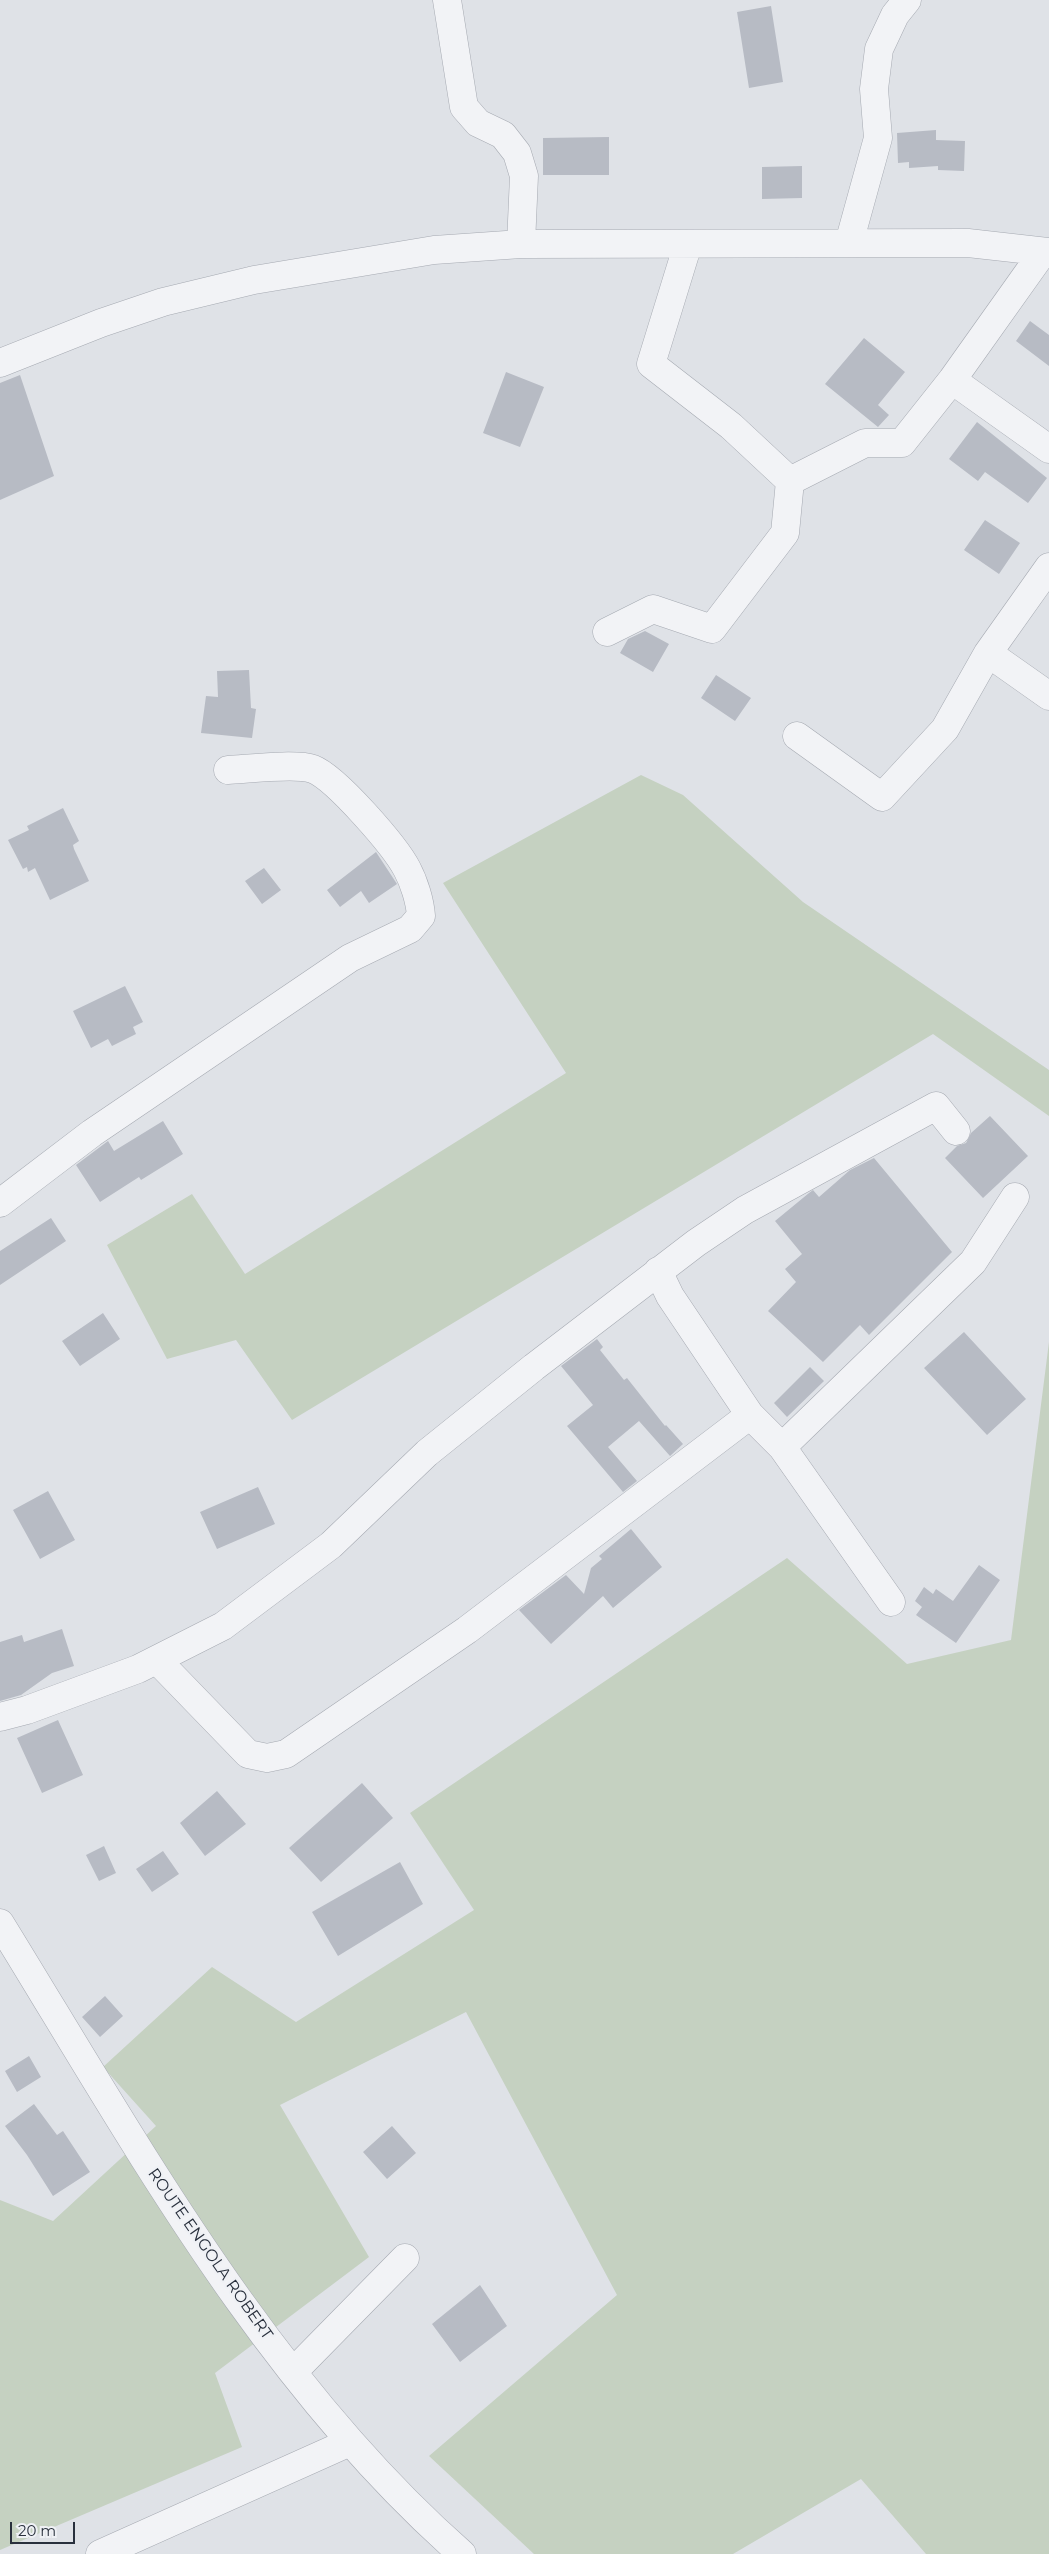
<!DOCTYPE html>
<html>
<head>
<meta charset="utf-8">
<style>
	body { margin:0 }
	#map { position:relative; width:1049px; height:2554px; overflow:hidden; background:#dfe2e7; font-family:Montserrat,sans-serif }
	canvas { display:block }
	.scale { position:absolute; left:10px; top:2522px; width:65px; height:22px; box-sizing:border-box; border:2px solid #29303d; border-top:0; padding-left:6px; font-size:15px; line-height:18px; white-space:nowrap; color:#29303d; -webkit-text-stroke:4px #eff1f5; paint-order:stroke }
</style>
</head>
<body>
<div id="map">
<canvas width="1049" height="2554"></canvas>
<div class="scale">20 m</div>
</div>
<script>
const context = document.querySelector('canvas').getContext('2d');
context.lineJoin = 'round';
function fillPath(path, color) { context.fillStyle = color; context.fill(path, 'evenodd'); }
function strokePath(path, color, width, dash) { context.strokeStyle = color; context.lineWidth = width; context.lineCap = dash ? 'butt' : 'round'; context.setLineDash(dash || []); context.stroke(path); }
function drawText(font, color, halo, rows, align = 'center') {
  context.font = font + ' Montserrat,sans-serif'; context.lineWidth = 4.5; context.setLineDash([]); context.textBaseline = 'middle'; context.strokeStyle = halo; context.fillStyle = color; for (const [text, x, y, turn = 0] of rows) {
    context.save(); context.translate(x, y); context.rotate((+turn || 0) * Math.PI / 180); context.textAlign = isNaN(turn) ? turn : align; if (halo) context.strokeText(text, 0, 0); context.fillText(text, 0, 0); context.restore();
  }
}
const green = new Path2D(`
	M641,775L683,795L803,902L1049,1070V1116L933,1034L292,1420L236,1340L167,1359L107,1245L192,1194L245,1274L566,1073L443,883Z
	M1049,1342V2554H926L861,2479L733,2554H534L429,2456L617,2295L466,2012L280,2105L369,2257L215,2373L242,2447L0,2550V2200L53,2221L156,2126L103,2067L212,1967L296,2022L474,1910L410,1813L787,1558L907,1664L1011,1640Z`);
const building = new Path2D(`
	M771,6L783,82L749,88L737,12Z
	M936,130V140L965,141L964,171L938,170V166L909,168V162L898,163L897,133Z
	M609,137V175H543V138Z
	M802,166V198L762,199V167Z
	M1030,321L1049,335V366L1016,341Z
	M864,338L905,372L878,405L889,415L878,427L825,384Z
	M506,372L544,387L520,447L483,433Z
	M20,375L54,476L0,500V383Z
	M977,422L1047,478L1028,503L985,472L978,481L949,459Z
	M985,520L1020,543L999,574L964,550Z
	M645,631L669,644L653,672L620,653L628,639Z
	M249,670L251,708L256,709L252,738L201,733L206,696L218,697L217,671Z
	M716,675L751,698L735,721L701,698Z
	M63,808L79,841L73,845L74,849L89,881L50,900L35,868L28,872L27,867L23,869L8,840L29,830L27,826Z
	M376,852L397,884L369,903L361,891L340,907L327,890Z
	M264,868L281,890L262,904L245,881Z
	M125,986L143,1022L133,1027L136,1034L112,1046L108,1039L91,1048L73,1011Z
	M990,1116L1028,1156L983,1198L945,1158L957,1146L966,1143L971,1133Z
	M163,1121L183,1154L141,1180L139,1177L100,1202L76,1165L108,1141L114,1151Z
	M874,1158L952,1252L869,1335L860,1325L823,1362L768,1311L796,1282L785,1269L802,1254L775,1221L809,1193L813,1190L819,1197L850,1170Z
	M51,1218L66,1241L0,1285V1251Z
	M103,1313L120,1339L80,1366L62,1341Z
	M964,1332L1026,1399L987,1435L924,1368Z
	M597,1339L603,1347L600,1350L624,1380L627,1378L665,1426L666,1425L683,1444L670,1456L639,1421L608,1447L637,1481L623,1492L567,1426L593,1405L561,1366Z
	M810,1367L824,1381L787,1417L774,1403Z
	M258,1487L275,1524L217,1549L200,1512Z
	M48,1491L75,1540L40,1559L13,1510Z
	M631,1529L662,1567L613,1608L603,1596L551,1644L519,1610L566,1575L584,1594L591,1568L602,1559L599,1556Z
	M979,1565L1000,1580L956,1643L916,1615L922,1607L915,1601L924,1587L933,1594L936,1589L953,1601Z
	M62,1629L74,1666L52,1673L21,1695L0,1701V1642L22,1635L24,1642Z
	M58,1720L83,1775L42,1793L17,1738Z
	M362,1783L393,1818L321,1882L289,1848Z
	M217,1791L246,1824L205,1856L180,1823Z
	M104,1846L116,1873L99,1881L86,1855Z
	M163,1851L179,1874L152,1892L136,1869Z
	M400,1862L423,1904L338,1956L312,1912Z
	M105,1996L123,2016L100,2037L82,2017Z
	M29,2056L41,2077L17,2092L5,2071Z
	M34,2104L57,2135L63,2131L90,2172L53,2196L27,2155L5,2126Z
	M392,2126L416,2153L387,2179L363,2152Z
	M480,2285L507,2326L460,2362L432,2324Z`);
const minor = new Path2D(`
	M447,0L464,107L478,123L503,135L517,153L524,176L521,244
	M849,243L878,138L874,89L879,49L895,15L907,0
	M0,363L101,323L163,302L254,280L434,250L521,244L968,243L1049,252
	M952,380L1049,449
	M790,481L865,443H902L952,380L1043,252
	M607,632L653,609L712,629L785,533L790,481L731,426L651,364L688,244
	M988,653L1049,696
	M797,736L882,797L945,729L988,653L1049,567
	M0,1203L92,1133L350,958L410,929L421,916C420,901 414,882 407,869C395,846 336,778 313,769C296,763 248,769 228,770
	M658,1271L670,1296L750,1415L782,1447L891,1602
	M782,1447L973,1262L1015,1197
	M157,1660L248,1754L267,1758L286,1754L467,1630L750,1415
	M0,1717L27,1710L138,1669L223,1626L331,1545L427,1453L534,1367L696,1243L745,1210L936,1106L956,1131
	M0,1923C135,2142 266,2382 462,2554
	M293,2372L405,2258
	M100,2554L350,2442`);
const streetNames = [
	["ROUTE ENGOLA ROBERT",210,2254,55]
];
fillPath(green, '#c5d1c1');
fillPath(building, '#b7bbc4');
strokePath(minor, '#a5a9b1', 29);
strokePath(minor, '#f2f3f6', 28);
drawText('16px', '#29303d', '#eff1f5', streetNames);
</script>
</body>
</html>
